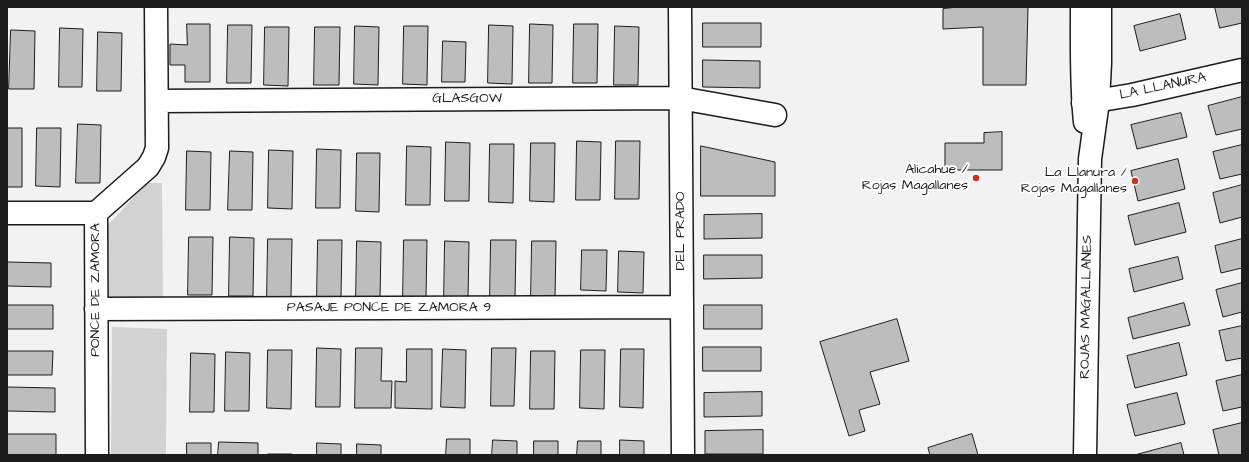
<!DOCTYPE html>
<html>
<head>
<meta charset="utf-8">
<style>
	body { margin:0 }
	#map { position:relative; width:1249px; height:462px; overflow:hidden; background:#f2f2f2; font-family:"Architects Daughter",sans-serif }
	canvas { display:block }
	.frame { position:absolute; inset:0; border:8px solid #1c1c1c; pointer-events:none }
</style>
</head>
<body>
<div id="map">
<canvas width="1249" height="462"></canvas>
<div class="frame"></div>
</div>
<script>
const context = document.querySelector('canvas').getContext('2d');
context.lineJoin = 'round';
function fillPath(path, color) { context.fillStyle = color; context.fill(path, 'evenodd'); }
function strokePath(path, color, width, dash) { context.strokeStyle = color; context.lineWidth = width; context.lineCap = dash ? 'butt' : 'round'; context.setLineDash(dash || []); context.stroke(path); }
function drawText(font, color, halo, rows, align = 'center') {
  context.font = font + ' "Architects Daughter",sans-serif'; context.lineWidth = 4; context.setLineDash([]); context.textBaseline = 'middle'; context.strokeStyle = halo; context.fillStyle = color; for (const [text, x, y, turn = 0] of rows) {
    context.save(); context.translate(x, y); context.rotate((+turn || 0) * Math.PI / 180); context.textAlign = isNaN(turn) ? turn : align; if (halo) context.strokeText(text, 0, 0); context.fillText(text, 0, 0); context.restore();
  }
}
const green = new Path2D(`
	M147,183H162L163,302L107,298L108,225Z
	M112,327L167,329L166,455H111Z`);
const building = new Path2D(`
	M958,7H1028L1026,85H983V27L943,29V9Z
	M1215,7H1242V23L1220,28Z
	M1180,14L1186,39L1140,51L1134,26Z
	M703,23H761V47H703Z
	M187,24H210V82H185V65H170V44L187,45Z
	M530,24L553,25L552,83H529Z
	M574,24H598L597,83H573Z
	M228,25H252L251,83H227Z
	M489,25L513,26L512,84L488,83Z
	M355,26L379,27L378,85L354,84Z
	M404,26H428L427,85L403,84Z
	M615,26L639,27L638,85H614Z
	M265,27H289L288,86L264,85Z
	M315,27H340L339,85H314Z
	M60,28L83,29L82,87H59Z
	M11,30L35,31L34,89H9Z
	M98,32L122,33L121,91H97Z
	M443,41L466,42L465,82H442Z
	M703,60L760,61V88L703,87Z
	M1242,97V129L1216,135L1208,106Z
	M1181,113L1187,137L1137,149L1131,125Z
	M78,124L101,125L100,183H76Z
	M7,128H22V187H7Z
	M37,128H61L60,187L36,186Z
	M1002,132V170H945V143H984V133Z
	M577,141L601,142L600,200H576Z
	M616,141H640L639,199H615Z
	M446,142L470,143L469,201H445Z
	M531,143H555L554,202L530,201Z
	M490,144H514L513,203L489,202Z
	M1242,145V174L1220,179L1213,152Z
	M407,146L431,147L430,205H406Z
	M701,146L775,162V196H701Z
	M317,149L341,150L340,208H316Z
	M269,150L293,151L292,209L268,208Z
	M187,151L211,152L210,210H186Z
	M230,151L253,152L252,210H228Z
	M357,153H380L379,212L356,211Z
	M1178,159L1185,189L1138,201L1131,171Z
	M1242,185V217L1220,223L1213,193Z
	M1179,203L1186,232L1135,245L1128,216Z
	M762,214V238L704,239V215Z
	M189,237H213L212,295H188Z
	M230,237L254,238L253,296H229Z
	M268,239H292L291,297H267Z
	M1242,239V268L1221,273L1215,246Z
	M318,240H342L341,298H317Z
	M404,240H427L426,298H403Z
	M491,240H516L515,299L490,298Z
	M357,241L381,242L380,300L356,299Z
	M445,241L469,242L468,300H444Z
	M532,241H556L555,300L531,299Z
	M582,250H607L606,291L581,290Z
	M619,251L644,252L643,293L618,292Z
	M704,255H762V278L704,279Z
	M1178,257L1183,279L1134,292L1129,269Z
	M7,262L51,263V287L7,286Z
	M1242,283V312L1223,317L1216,290Z
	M1184,303L1190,325L1133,339L1128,318Z
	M7,305H53V329H7Z
	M704,305H762V329H704Z
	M897,319L909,361L870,372L880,404L859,410L865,431L849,436L820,342Z
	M1242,326V358L1226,361L1219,331Z
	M1179,343L1187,375L1135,388L1127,356Z
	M703,347H761V371H703Z
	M317,348L341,349L340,407H316Z
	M356,348H382L381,381H392L391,408H355Z
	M492,348H516L514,406H491Z
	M407,349H432V409L395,408V381L406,382Z
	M443,349L466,350L465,408L441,407Z
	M621,349H644L643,408L620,407Z
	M268,350H292L291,409L267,408Z
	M581,350H605L604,409L580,408Z
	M7,351H53L52,375H7Z
	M531,351H555L554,409H530Z
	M226,352L250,353L249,411H225Z
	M191,353L215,354L214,412H190Z
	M1242,375V407L1223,411L1216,381Z
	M7,387L55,388V412L7,411Z
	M762,392V416L704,417V393Z
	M1177,393L1185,424L1135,436L1127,405Z
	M1242,423V455H1219L1213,430Z
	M763,430V454H705V431Z
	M7,434H56V455H7Z
	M972,434L978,455H930L928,448Z
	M447,439H470V455H446Z
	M493,440L517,441V455H492Z
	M620,440L644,441V455H620Z
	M534,441H558V455H534Z
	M578,441H601V455H577Z
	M219,442L258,443V455H218Z
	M187,443H211V455H187Z
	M317,443L341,444V455H317Z
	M1181,443L1184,455H1135Z
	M357,444L381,445V455H357Z
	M268,454H292V455H268Z`);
const minor = new Path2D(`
	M680,7L683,455
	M157,101L680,98L775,115
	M1083,103L1132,95L1242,70
	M7,213H96
	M96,309L682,307
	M97,455L96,213L148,167L154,157L157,148L156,7`);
const tertiary = new Path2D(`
	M1082,7C1082,45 1081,84 1085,122
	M1085,455L1090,159L1098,101L1100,63V7`);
const markers = [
	[976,178,4,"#c8321e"],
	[1135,181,4,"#c8321e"]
];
const streetNames = [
	["LA LLANURA",1163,87,-12],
	["GLASGOW",467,99],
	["DEL PRADO",681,231,-90],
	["PONCE DE ZAMORA",96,290,-90],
	["ROJAS MAGALLANES",1087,307,-89],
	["PASAJE PONCE DE ZAMORA 9",389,308]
];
const poiNames = [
	["Alicahue /",968,170],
	["Rojas Magallanes",968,186],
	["La Llanura /",1127,173],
	["Rojas Magallanes",1127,189]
];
fillPath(green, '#d2d2d2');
fillPath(building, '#bdbdbd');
strokePath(building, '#1c1c1c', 1);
strokePath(minor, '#1c1c1c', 25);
strokePath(tertiary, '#1c1c1c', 25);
strokePath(minor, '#fff', 22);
strokePath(tertiary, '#fff', 22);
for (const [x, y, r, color] of markers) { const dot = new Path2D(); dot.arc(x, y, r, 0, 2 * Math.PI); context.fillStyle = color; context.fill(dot); strokePath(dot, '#fff', 1.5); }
drawText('14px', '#1c1c1c', '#fff', streetNames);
drawText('14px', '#1c1c1c', '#fff', poiNames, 'right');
</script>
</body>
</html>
